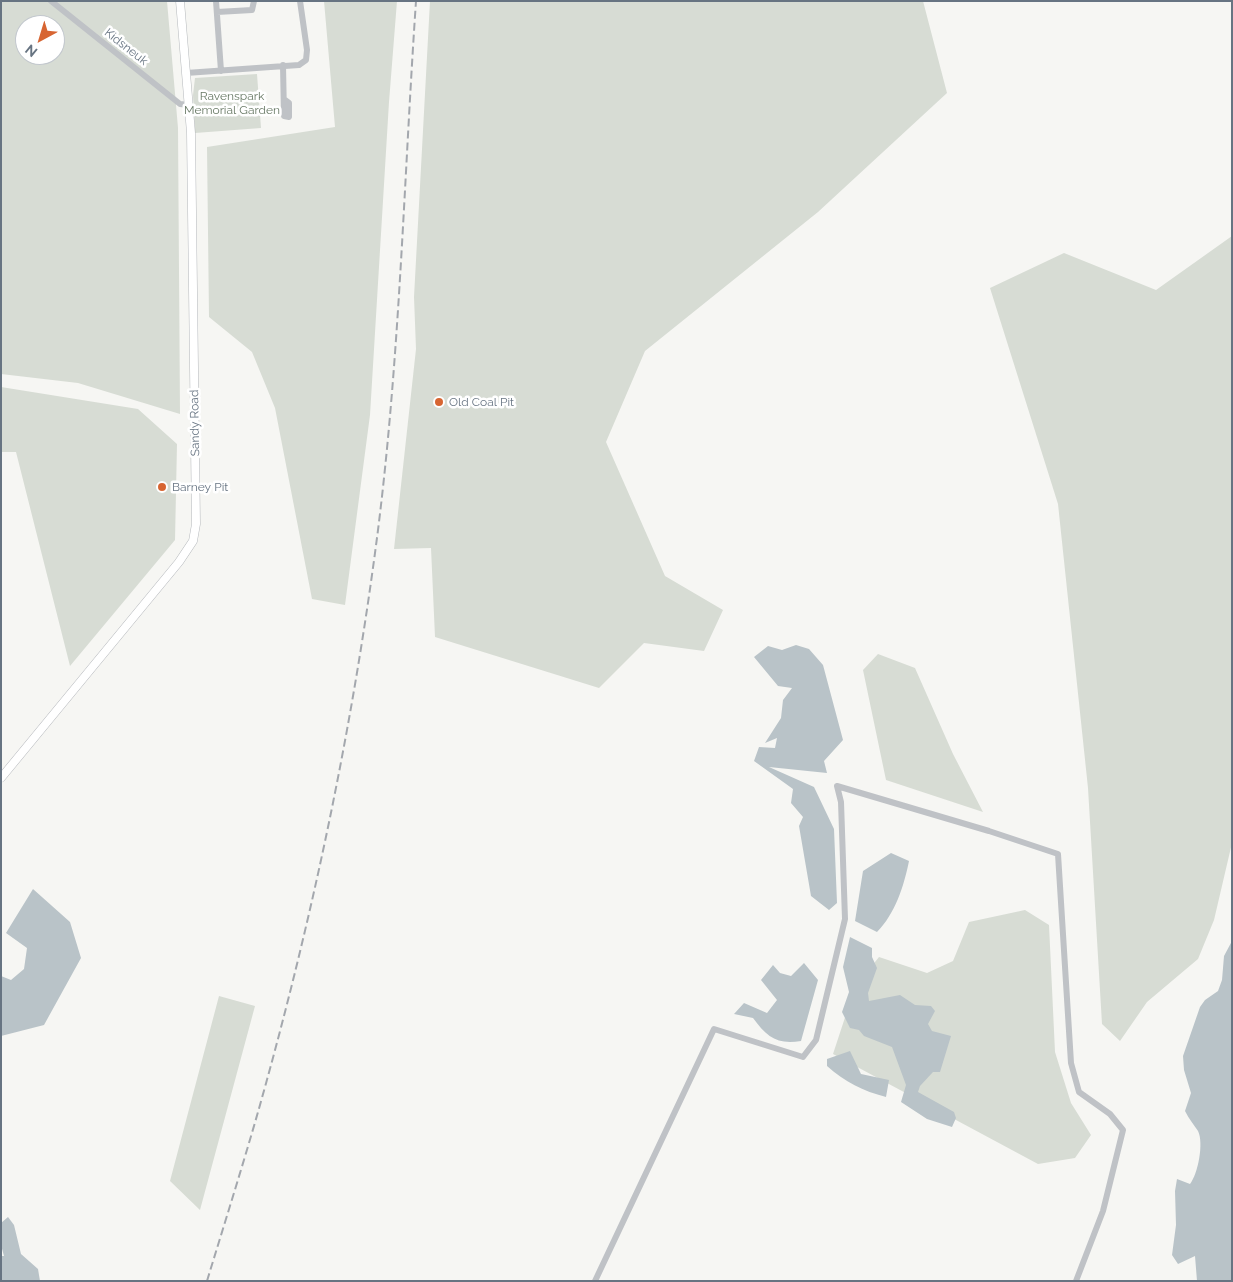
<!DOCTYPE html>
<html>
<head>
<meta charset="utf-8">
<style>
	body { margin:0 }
	#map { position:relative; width:1233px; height:1282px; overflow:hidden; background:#f6f6f3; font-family:Raleway,sans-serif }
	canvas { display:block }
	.frame { position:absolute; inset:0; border:2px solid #677482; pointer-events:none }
	.north { position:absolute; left:15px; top:15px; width:50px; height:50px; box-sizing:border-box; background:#fff; border:1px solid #c2c7cd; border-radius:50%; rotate:219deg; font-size:14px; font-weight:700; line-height:20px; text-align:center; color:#677482 }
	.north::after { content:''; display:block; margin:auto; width:18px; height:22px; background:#d76532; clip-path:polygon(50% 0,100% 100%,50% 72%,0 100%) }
</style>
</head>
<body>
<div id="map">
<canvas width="1233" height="1282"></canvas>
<div class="frame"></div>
<div class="north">N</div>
</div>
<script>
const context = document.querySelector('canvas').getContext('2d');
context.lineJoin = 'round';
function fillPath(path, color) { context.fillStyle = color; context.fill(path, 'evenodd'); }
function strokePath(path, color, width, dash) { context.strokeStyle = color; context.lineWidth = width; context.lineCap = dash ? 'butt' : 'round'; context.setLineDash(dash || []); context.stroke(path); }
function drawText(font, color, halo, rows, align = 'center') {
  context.font = font + ' Raleway,sans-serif'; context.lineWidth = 5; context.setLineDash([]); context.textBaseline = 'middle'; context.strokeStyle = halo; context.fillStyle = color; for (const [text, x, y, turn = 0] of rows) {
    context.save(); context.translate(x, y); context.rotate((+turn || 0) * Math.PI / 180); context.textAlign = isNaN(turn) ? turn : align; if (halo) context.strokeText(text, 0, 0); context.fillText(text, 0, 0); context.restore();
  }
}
const green = new Path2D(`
	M1,1H167L178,128L180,414L78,383L1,374ZM25,25H55V55H25Z
	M324,1H397L389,102L370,415L345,605L312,599L275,408L252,352L209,317L207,147L335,127Z
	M430,1H923L947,93L818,212L645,351L606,442L665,576L723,610L704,651L644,643L599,688L435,637L431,548L394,549L416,349L414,297Z
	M257,74L261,128L195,133L193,95L195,78Z
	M1232,236V843L1214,920L1198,959L1147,1002L1120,1041L1102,1024L1088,788L1058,504L990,288L1064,253L1156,290Z
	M1,387L138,409L177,444L175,540L70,666L16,452H1Z
	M878,654L915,668L953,754L983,812L886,780L863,670Z
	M1025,910L1049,925L1055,1052L1071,1103L1091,1135L1075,1158L1038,1164L833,1054L855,987L879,957L927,973L953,961L969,922Z
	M219,996L255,1006L200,1210L170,1181Z`);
const water = new Path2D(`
	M796,645L809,649L823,665L843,740L824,761L827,773L769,767L814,787L834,829L837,903L829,910L811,896L799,826L803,817L791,803L793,789L754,761L759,747L775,748L777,738L765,743L781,718L783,700L792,688L778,686L754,657L768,646L782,650Z
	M891,853L909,861C904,886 895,914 877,932L855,921L863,871Z
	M33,889L70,922L81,958L44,1025L1,1036V976L11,980L24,969L27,948L6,933Z
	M850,937L872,948V957L877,968L868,993L869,1001L900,995L915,1005L931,1006L935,1011L928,1024L932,1031L951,1036L940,1072H933L920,1086L918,1092L954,1112L956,1118L952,1127L927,1119L901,1102L906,1085L892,1047L864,1036L859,1030L850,1028L842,1012L849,992L843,967Z
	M1232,941V1281H1197L1195,1256L1178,1264L1172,1255L1176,1225L1175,1191L1177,1179L1190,1184C1198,1174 1204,1143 1198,1131C1194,1125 1189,1119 1185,1111L1191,1093L1184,1070L1183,1056L1200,1007L1205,1000L1218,991L1222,980L1224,956Z
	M804,963L818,980L801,1041C777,1045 767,1037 753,1018L734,1014L744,1003L767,1013L777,1000L761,980L773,965L780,973L791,976Z
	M850,1051L861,1074L889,1080L886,1097C863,1091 845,1082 827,1066V1059Z
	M8,1217L14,1225L21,1254L38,1269L40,1281H1V1256H4L1,1245V1223Z`);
const minor = new Path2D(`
	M51,1L180,104L189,105
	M216,1L221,71
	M217,12L252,10L254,1
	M283,65L284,116L289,117V103L285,100
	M186,73L299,65L306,60L307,50L300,1
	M595,1281L714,1029L803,1057L816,1040L845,919L841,802L837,786L989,831L1058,854L1071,1063L1079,1092L1110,1114L1123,1130L1103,1211L1076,1281`);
const major = new Path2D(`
	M1,778L179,562L193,541L196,524L191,133L180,1`);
const rail = new Path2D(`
	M207,1281C224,1225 242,1168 258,1112C312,921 353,726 378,530C400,354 404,177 416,1`);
const markers = [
	[439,402,5,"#d76532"],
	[162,487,5,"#d76532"]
];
const streetNames = [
	["Kidsneuk",126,47,38],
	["Sandy Road",195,423,-91]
];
const parkNames = [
	["Ravenspark",232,96],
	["Memorial Garden",232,110]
];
const poiNames = [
	["Old Coal Pit",449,402],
	["Barney Pit",172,487]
];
fillPath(green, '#d7dcd4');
fillPath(water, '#b9c3c8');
strokePath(major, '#b5b8bc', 9);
strokePath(minor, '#bfc2c6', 6);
strokePath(major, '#fff', 8);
strokePath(rail, '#a3a7ad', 2, [8, 4]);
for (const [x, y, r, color] of markers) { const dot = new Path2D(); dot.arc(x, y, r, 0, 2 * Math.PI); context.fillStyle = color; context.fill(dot); strokePath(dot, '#fff', 2); }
drawText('12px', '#677482', '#fff', streetNames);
drawText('12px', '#687965', '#fff', parkNames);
drawText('12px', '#677482', '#fff', poiNames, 'left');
</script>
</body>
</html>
